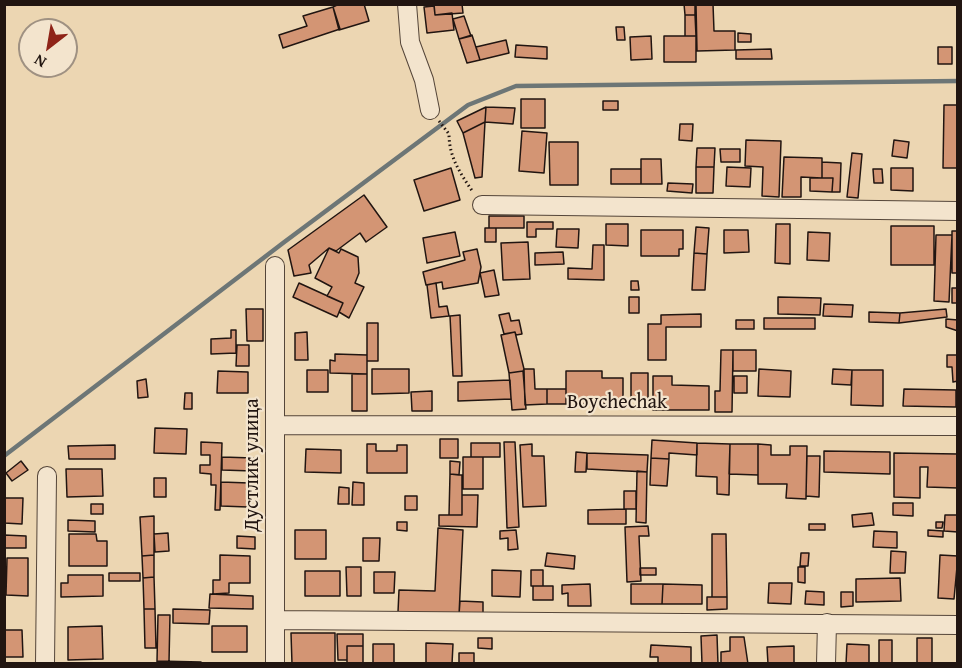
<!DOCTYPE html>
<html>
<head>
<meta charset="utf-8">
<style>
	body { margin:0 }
	#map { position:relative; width:962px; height:668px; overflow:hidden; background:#ecd6b2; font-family:"Gentium Book Plus",serif }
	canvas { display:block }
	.frame { position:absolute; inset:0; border:6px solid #211511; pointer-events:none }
	.north { position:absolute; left:18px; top:18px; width:60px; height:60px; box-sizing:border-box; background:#f3e4cd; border:2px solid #9f9182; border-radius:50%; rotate:211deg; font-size:16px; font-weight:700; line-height:24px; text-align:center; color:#211511 }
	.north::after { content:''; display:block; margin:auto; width:21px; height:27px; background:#8f2418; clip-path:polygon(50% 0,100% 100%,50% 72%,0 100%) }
</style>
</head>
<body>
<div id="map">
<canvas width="962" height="668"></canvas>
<div class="frame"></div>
<div class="north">N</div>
</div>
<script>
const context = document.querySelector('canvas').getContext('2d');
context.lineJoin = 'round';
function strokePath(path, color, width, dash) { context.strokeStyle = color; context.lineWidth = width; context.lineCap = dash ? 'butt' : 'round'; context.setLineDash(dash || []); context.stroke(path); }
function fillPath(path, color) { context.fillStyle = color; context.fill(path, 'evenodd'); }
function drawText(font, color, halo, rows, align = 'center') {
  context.font = font + ' "Gentium Book Plus",serif'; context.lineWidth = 4.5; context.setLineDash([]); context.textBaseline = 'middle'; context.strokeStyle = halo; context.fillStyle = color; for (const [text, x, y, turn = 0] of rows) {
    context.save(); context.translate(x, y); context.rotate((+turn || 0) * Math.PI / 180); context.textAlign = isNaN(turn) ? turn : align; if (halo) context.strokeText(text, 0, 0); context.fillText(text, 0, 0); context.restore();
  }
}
const stream = new Path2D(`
	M4,456L283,243L468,105L516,86L958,81`);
const building = new Path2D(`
	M339,4H364L369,21L339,30L333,7Z
	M434,4H462L463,13L435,15Z
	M684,4H695V15H685Z
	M696,4H713L714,31H735V50L697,51Z
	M434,6L435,15L452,13L454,30L427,33L424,7Z
	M333,7L340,29L283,48L279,35L307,26L303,16Z
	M685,15H695L696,36H685Z
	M464,16L471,36L459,39L453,19Z
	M616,27H624L625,40H617Z
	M738,33L751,34V42H738Z
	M472,35L480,60L467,63L459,39Z
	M651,36L652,59L631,60L630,37Z
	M664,36H696V62H664Z
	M506,40L509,53L480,60L476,47Z
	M516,45L547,47V59L515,57Z
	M938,47H952V64H938Z
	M771,49L772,59H736V50Z
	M521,99H545V128H521Z
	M603,101H618V110H603Z
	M944,105H958V168H943Z
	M486,107L515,108L513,124L485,122Z
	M486,107L485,122L463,133L457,121Z
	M485,122L482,177L475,178L463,133Z
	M680,124H693L692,141L679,140Z
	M522,131L547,133L544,173L519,171Z
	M746,140L781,141L779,197L762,196L763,167L745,166Z
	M894,140L909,142L907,158L892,156Z
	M549,142H578V185H550Z
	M697,148H715L714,167H696Z
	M720,149H740V162H721Z
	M852,153L862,154L858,198L847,197Z
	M784,157L822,158V178L801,177V197H782Z
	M641,159H661L662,184H641Z
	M822,162L841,163L840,192H832L833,178H822Z
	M696,167H714L713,193H696Z
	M727,167L751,168L750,187L726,186Z
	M451,168L460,200L424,211L414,180Z
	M891,168H913V191L891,190Z
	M611,169H641V184H611Z
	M873,169H882L883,183H874Z
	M810,178H833L832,192L810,191Z
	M668,183L693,184L692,193L667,191Z
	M364,195L387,227L366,242L360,233L336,251L329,248L309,265L311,273L294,276L288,250Z
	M489,216H524V228H489Z
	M527,222H553V229H536V237H527Z
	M606,224H628V246L606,245Z
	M776,224H790V264L775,263Z
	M891,226H934V265H891Z
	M696,227L709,228L707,254L694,253Z
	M485,228H496V242H485Z
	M557,229H579L578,248L556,247Z
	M641,230H683V249H679V256H641Z
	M724,230H748L749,252L724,253Z
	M952,231H958V273H952Z
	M455,232L460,256L427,263L423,238Z
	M808,232L830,233L829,261L807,260Z
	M936,235H952L949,302L934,301Z
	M528,242L530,279L503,280L501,243Z
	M593,245H604V280L568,279V268L592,269Z
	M329,248L339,253L341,249L358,257L359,273L355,283L364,287L349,318L339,312L343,303L327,296L332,287L315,278Z
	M477,249L481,267L478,283L443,289L442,282L426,285L423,272L465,260L463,252Z
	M563,252L564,264L535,265V253Z
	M694,253L707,254L705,290H692Z
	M494,270L499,295L485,297L480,273Z
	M631,281H638L639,290H631Z
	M299,283L343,303L337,317L293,297Z
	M436,283L439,307L447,306L449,316L431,318L427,285Z
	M952,288H958V303H952Z
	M629,297H639V313H629Z
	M778,297L821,298L820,315L778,314Z
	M824,304L853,305L852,317L823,316Z
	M246,309H263V341H247Z
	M946,309L947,317L899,323L900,313Z
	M869,312L900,313L899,323L869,322Z
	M509,313L511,321L519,320L522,334L516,335L515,332L504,334L499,315Z
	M701,314V327H666V360H648V324H661V315Z
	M460,315L462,376H453L450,316Z
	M764,318H815V329H764Z
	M946,319L958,320V331L946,327Z
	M736,320H754V329H736Z
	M367,323H378V361H367Z
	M231,330H236V353L211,354V339L231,338Z
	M307,332L308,360H295V333Z
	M515,332L524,369L523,371L509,373L501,335Z
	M237,345H249V366H236Z
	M721,350H733L732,412H715V391H720Z
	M733,350H756V371H733Z
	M335,354L367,355V374L330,373V360L335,361Z
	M947,355H957L958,381L953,382L952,367H947Z
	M372,369H409V393L372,394Z
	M524,369H534L535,389H547V404L525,405Z
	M759,369L791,371L790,397L758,396Z
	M833,369L852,370L851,385L832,384Z
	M307,370H328V392H307Z
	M852,370H883V406L851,405Z
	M218,371L248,372V393H217Z
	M523,371L526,409L512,410L509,373Z
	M566,371H602V378H623V403L566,404Z
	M631,373H648V400H631Z
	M352,374H367V411H352Z
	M653,376H672V385L709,386V410H653Z
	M734,376H747V393H734Z
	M146,379L148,397L138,398L137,381Z
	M510,380L511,399L458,401V382Z
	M547,389H566V404H547Z
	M904,389L956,390V407L903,406Z
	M432,391V411H412L411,392Z
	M185,393H192V409H184Z
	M155,428L187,429L186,454L154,453Z
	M440,439H458V458H440Z
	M652,440L697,443V455L669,453V459L651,458Z
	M201,442L222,443L220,510H215L216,485H211V474L200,473V465H210V455H201Z
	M504,442H515L519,527L507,528Z
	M471,443H500V457H471Z
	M697,443L730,444L729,495L717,494V477L696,476Z
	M367,444H376V451H397V445H407V473H367Z
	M532,444V456H544L546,506L523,507L520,445Z
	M730,444H758V475L729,474Z
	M758,444L771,445V455H790V446H807L806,499L786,498L787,484H758Z
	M115,445V459H69L68,446Z
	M306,449L341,450V473L305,472Z
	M824,451L890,452V474L824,472Z
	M576,452L587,453L586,472H575Z
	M587,453L648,455L647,472L587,469Z
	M894,453L958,454V488L927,487L928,467H920V498L894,497Z
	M807,456H820L819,497L806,496Z
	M222,457L253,458V471L222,470Z
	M463,457H483V489H463Z
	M651,458L669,459L667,486L650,485Z
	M21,461L28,470L12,481L6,473Z
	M450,461L460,462L459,475L450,474Z
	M66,469H102L103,496L67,497Z
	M637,471L647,472L646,523L636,522Z
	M450,474L462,475V515H449Z
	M154,478H166V497H154Z
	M221,482L249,483L248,507L221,506Z
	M353,482L364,483V505H352Z
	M339,487L349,488V504H338Z
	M624,491H636V509H624Z
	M462,495H478L477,527L439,526V515H462Z
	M405,496H417V510H405Z
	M4,498H23L22,524L4,523Z
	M893,503H913V516L893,515Z
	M91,504H103V514H91Z
	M626,509V524H588V510Z
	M872,513L874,525L853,527L852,515Z
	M945,515H958V532L944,531Z
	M154,516V555L142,556L140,517Z
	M68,520L95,521V532L68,531Z
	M397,522H407V531L397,530Z
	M936,522H943L942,528H936Z
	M809,524H825V530H809Z
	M648,526L649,536H639L641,581L627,582L625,527Z
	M438,528L463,530L459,615L398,612L399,590L435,591Z
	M295,530H326V559H295Z
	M516,530L518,549L508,550V538L500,539V531Z
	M928,530L943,531V537L928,536Z
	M874,531L897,532V548L873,547Z
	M168,533L169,551L155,552L154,534Z
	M69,534H96L97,541H107V566H69Z
	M712,534H726L727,597H712Z
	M4,535L26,536V548H4Z
	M237,536L255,537V549L237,548Z
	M363,538H380L379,561H363Z
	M891,551L906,552L905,573H890Z
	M547,553L575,556L574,569L545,566Z
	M801,553H809L808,566H800Z
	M154,555V577L143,578L142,556Z
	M220,555L250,556V583H229V593L213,594V580H220Z
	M940,555L958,556L954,599L938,598Z
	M7,558H28V596L6,595Z
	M346,567H361V596H347Z
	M798,567H805V583L798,582Z
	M640,568H656V575H640Z
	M492,570L521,571L520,597L492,596Z
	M531,570H543V586H531Z
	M305,571H340V596H305Z
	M374,572H395L394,593H374Z
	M109,573H140V581H109Z
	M68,575H103V596L61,597V583H68Z
	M154,577L155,609H144L143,578Z
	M900,578L901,601L856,602V579Z
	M769,583H792L791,604L768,603Z
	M590,584L591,606H568V593L562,594V585Z
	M631,584H663L662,604H631Z
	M663,584L702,585V604H662Z
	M533,586H553V600H533Z
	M806,591L824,592V605L805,604Z
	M841,592H853V606L841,607Z
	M210,594L253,596V609L209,608Z
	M707,597H727V609L707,610Z
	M460,601L483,602V616L459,615Z
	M144,609H155L156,648H145Z
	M173,609L210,610L209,624L173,623Z
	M158,615H170L169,662L157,661Z
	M102,626L103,659L68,660V627Z
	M212,626H247V652H212Z
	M4,630H22L23,657H4Z
	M291,633H335V664H292Z
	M337,634H363V646H347V660H338Z
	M717,635L718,664H702L701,636Z
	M730,637H744L748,664H721V652L730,651Z
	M478,638H492V649L478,648Z
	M917,638H932V664H917Z
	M879,640H892V664H879Z
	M426,643L453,644L452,664H426Z
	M373,644H394V664H373Z
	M847,644L869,645V664H846Z
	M651,645L691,647V664H658V657H650Z
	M347,646H363V664H347Z
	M794,646V664H768L767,647Z
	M459,653H474V664H459Z
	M157,661L201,662V664H157Z`);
const path = new Path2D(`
	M439,121L449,134C449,157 460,173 473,192`);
const street = new Path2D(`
	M407,4L410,42L424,80L430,110
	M482,205L958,211
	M275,266V664
	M276,425L958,426
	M275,620L958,625
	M45,664L47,476
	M826,664L827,623`);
const streetNames = [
	["Boychechak",617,403],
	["Дустлик улица",253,465,-90]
];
strokePath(stream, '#6d7676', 4.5);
fillPath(building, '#d39574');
strokePath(building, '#211511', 1.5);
strokePath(street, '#544539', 20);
strokePath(path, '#211511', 3, [1.5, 3]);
strokePath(street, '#f3e4cd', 18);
drawText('20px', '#211511', '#f3e4cd', streetNames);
</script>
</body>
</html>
